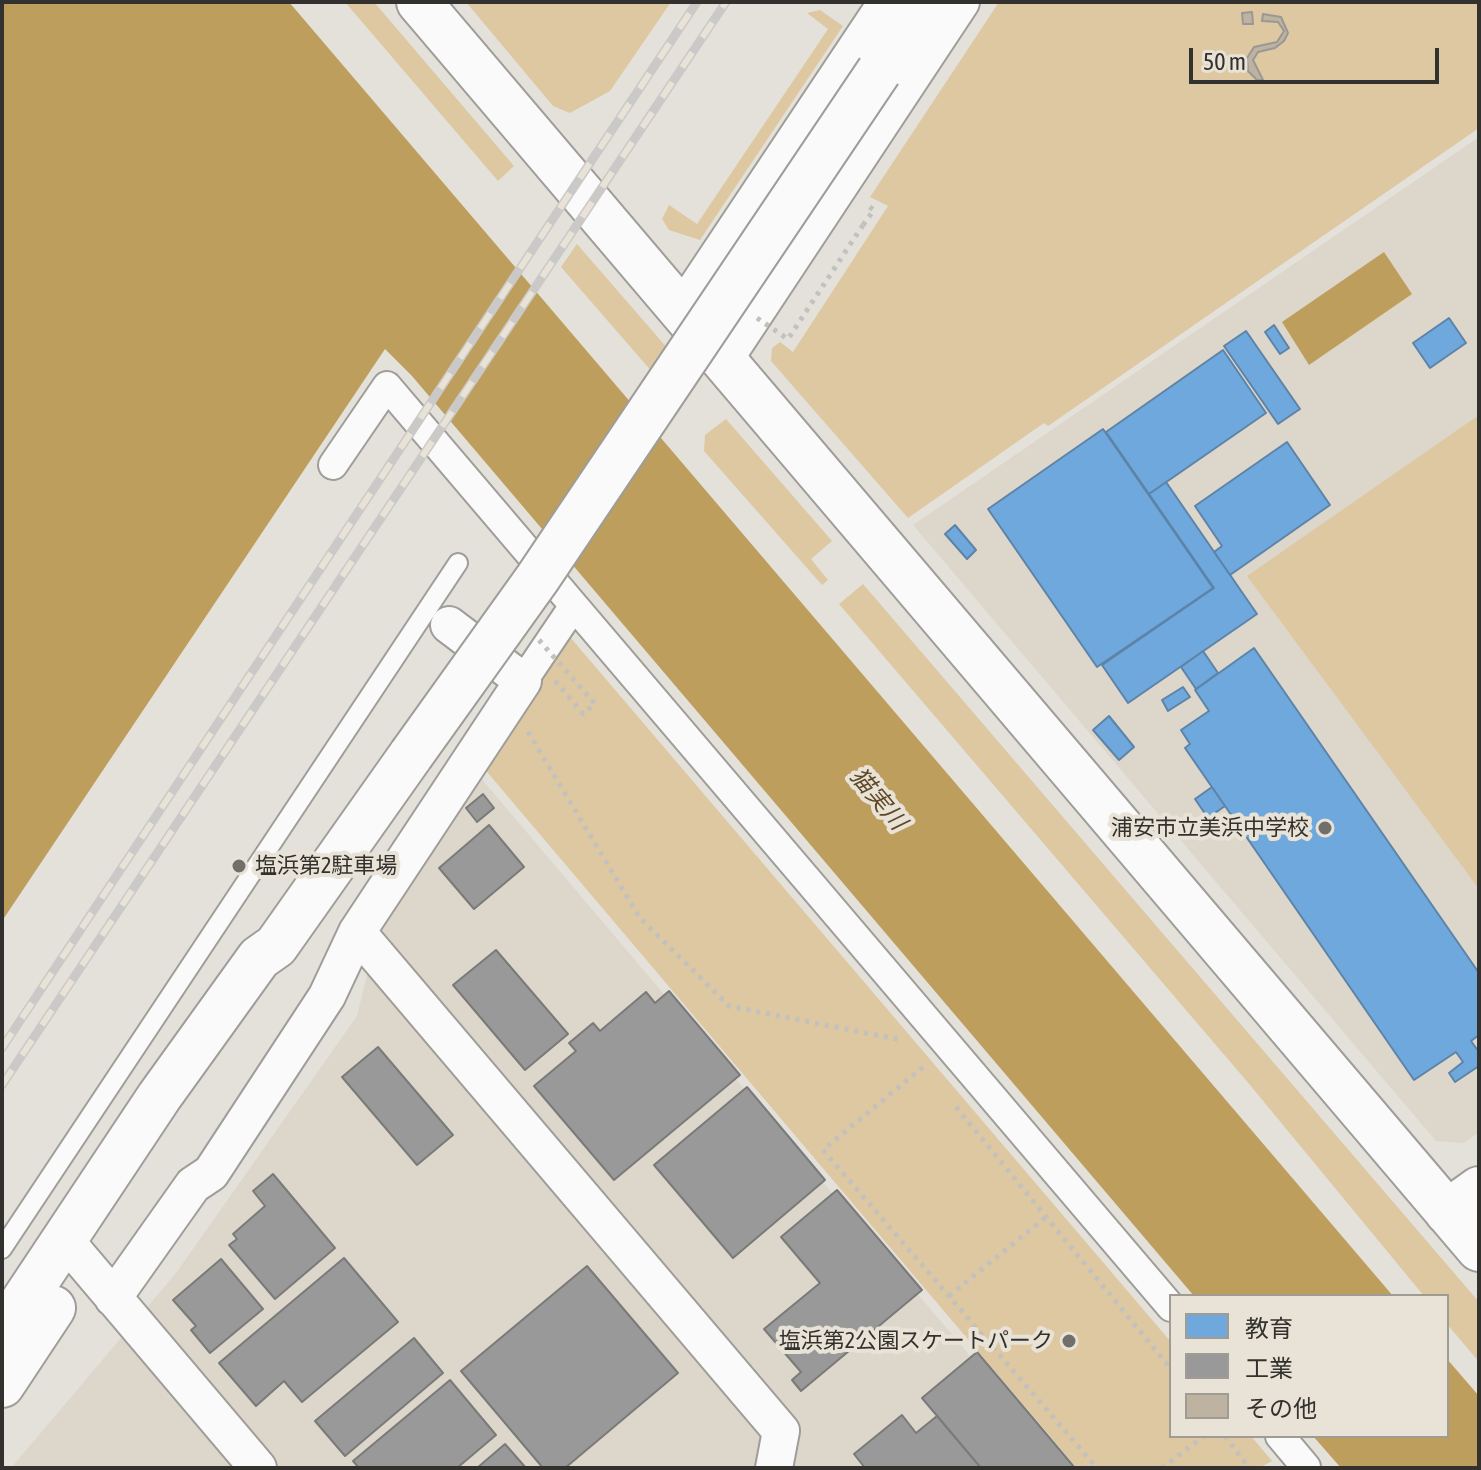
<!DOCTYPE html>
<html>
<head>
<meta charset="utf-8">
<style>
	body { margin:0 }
	#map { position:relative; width:1481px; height:1470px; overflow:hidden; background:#e4e1db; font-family:"Asap Condensed","Noto Sans JP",sans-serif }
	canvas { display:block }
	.frame { position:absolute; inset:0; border:4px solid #33312d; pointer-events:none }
	.legend { position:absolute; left:1169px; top:1294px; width:280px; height:144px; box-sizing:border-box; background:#e8e2d7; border:2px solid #a09b93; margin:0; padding:10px 14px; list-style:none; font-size:24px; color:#33312d }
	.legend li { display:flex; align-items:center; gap:16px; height:40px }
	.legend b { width:40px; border:2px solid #a09b93 }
	.scale { position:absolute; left:1189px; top:48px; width:250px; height:36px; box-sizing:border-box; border:4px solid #33312d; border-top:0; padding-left:10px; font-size:24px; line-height:28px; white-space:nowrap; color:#33312d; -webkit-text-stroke:6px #e8e2d7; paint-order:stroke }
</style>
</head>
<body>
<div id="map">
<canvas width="1481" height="1470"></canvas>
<div class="frame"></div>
<ul class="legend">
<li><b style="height:22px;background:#6fa8dc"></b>教育</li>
<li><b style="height:22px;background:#999"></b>工業</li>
<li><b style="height:22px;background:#bdb3a0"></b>その他</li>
</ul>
<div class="scale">50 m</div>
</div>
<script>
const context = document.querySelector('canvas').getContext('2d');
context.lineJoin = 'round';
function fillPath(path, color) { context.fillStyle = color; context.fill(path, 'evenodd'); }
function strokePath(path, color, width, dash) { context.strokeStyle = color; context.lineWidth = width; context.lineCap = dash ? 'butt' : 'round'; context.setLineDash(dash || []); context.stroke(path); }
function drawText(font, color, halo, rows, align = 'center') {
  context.font = font + ' "Asap Condensed","Noto Sans JP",sans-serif'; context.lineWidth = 8; context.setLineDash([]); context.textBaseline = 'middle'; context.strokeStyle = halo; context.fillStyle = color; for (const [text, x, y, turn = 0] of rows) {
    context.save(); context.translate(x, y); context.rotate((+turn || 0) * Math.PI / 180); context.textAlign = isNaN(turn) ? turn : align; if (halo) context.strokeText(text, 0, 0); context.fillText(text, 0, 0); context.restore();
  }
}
const built = new Path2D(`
	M1479,137V1132L1464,1143L1436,1141L913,525Z
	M480,777L1065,1468H11L176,1273L357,1016L379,925Z`);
const green = new Path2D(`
	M345,2H374L514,166L498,181Z
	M466,2H671L610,91L570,113L553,106Z
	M999,2H1479V128L1048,426L1044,423L908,518L771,361L772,348L780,342L793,352L888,206L870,197Z
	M820,10L843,26L700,240L669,230L662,219L669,205L697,224L828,29L807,13Z
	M577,244L669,350L653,373L561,267Z
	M1479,415V889L1247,576Z
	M726,419L832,541L811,559L828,580L822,585L704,451L705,435Z
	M863,584L1479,1302V1362L1447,1324V1296H1424L1250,1085L839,604Z
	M570,637L1171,1342V1436H1251L1272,1461L1259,1468H1077L482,766Z`);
const water = new Path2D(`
	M2,2H289L1393,1296H1194L412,376L385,349L2,921Z
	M1384,252L1412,294L1309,365L1282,322Z
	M1447,1359L1479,1396V1468H1341L1313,1436H1447Z`);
const schools = new Path2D(`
	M1449,318L1466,343L1430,368L1413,343Z
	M1274,325L1289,348L1280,354L1265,332Z
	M1246,331L1300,409L1278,424L1224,346Z
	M1223,350L1266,413L1149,494L1106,432Z
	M1103,429L1213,588L1097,667L988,509Z
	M1287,442L1330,505L1230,575L1214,552L1222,546L1195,506Z
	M1166,482L1257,614L1128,703L1102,665L1214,588L1149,494Z
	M955,525L976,550L967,559L945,534Z
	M1254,648L1479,973V1035L1471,1041L1479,1052V1066L1455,1082L1449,1073L1463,1062L1456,1052L1414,1080L1185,748L1190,744L1181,730L1209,711L1195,690Z
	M1203,651L1218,673L1196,689L1181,667Z
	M1183,687L1190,697L1168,711L1162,700Z
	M1109,716L1134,747L1119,760L1093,730Z
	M1212,787L1225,806L1208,818L1195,799Z`);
const industry = new Path2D(`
	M483,794L494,808L477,822L466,808Z
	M489,825L524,867L474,909L439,868Z
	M496,950L568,1034L525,1070L453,985Z
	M669,991L740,1075L614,1180L534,1086L576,1051L569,1043L593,1023L600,1031L646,992L655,1003Z
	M378,1047L453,1135L417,1165L342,1077Z
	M747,1087L825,1180L733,1258L654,1165Z
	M273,1174L335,1248L275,1299L229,1245L237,1239L233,1234L265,1206L253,1191Z
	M837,1190L922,1290L801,1391L792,1380L801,1372L764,1329L820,1283L781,1237Z
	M344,1258L398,1322L302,1402L284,1381L256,1406L219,1363Z
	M221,1259L263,1309L210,1353L191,1330L196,1326L173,1300Z
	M587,1266L678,1373L565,1468H543L461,1371Z
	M414,1338L443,1373L345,1456L315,1421Z
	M977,1352L1075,1468H981L922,1398Z
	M450,1380L496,1435L457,1468H359L353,1461Z
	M902,1415L916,1433L937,1416L981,1468H865L854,1454Z
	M505,1444L526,1468H477Z`);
const building = new Path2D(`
	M1252,12L1253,24H1243L1242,13Z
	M1263,14L1281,17L1288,33L1284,41L1275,48L1258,52L1253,60L1263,80H1257L1248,71L1247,58L1254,47L1277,42L1284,31L1278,22L1262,21Z`);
const path = new Path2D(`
	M863,225L874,210L867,205
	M528,732L640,918L729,1006L902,1040
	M923,1067L823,1150L1097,1468
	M956,1107L1171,1369
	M949,1296L1046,1217
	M1225,1436L1249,1468
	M1162,1468L1204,1436`);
const service = new Path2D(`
	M2,1249L458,563`);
const pedestrian = new Path2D(`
	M333,465L387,386L1171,1307
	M523,681L573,607
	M1280,1436L1306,1467L1303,1468`);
const minor = new Path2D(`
	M681,311L887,2
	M724,360L961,2
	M357,932L781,1431L774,1468
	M64,1239L258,1468
	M113,1298L193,1185L211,1173L327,996L357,932L523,681L449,625`);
const tertiary = new Path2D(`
	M419,2L1479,1249
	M879,71L926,2
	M1447,1212L1479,1189
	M2,1333L159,1097L259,958L276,946L411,755
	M2,1385L53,1308`);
const rail = new Path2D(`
	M2,1048L697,2
	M2,1085L726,2`);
const pathBridge = new Path2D(`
	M757,318L788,339L863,225
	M539,640L595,704L583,714L553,678`);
const tertiaryBridge = new Path2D(`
	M411,755L537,579L879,71`);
const markers = [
	[1325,828,8,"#716f6a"],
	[239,866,8,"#716f6a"],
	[1069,1341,8,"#716f6a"]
];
const poiNames = [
	["浦安市立美浜中学校",1309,828],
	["塩浜第2駐車場",255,866,"left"],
	["塩浜第2公園スケートパーク",1053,1341]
];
const waterNames = [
	["猫実川",878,799,50]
];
fillPath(built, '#ddd6ca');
fillPath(green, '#ddc8a1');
fillPath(water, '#bd9e5c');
fillPath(schools, '#6fa8dc');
strokePath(schools, '#5d84a8', 2);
fillPath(industry, '#999');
strokePath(industry, '#7a7a79', 2);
fillPath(building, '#bdb3a0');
strokePath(building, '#9a9894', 2);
strokePath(service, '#9f9d99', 22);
strokePath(pedestrian, '#9f9d99', 32);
strokePath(minor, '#9f9d99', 40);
strokePath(tertiary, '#9f9d99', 48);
strokePath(path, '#c3c1be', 5, [4, 6]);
strokePath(service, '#fbfafa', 18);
strokePath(pedestrian, '#fbfafa', 28);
strokePath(minor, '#fbfafa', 36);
strokePath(tertiary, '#fbfafa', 44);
strokePath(rail, '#cac9c7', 9);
strokePath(rail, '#e8e2d7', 6, [18]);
strokePath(tertiaryBridge, '#9f9d99', 48, []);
strokePath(pathBridge, '#c3c1be', 5, [4, 6]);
strokePath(tertiaryBridge, '#fbfafa', 44);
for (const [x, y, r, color] of markers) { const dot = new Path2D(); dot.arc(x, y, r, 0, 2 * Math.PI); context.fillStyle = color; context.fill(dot); strokePath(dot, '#e8e2d7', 3); }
drawText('22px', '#33312d', '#e8e2d7', poiNames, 'right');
drawText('italic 24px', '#5d4925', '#e8e2d7', waterNames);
</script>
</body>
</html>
